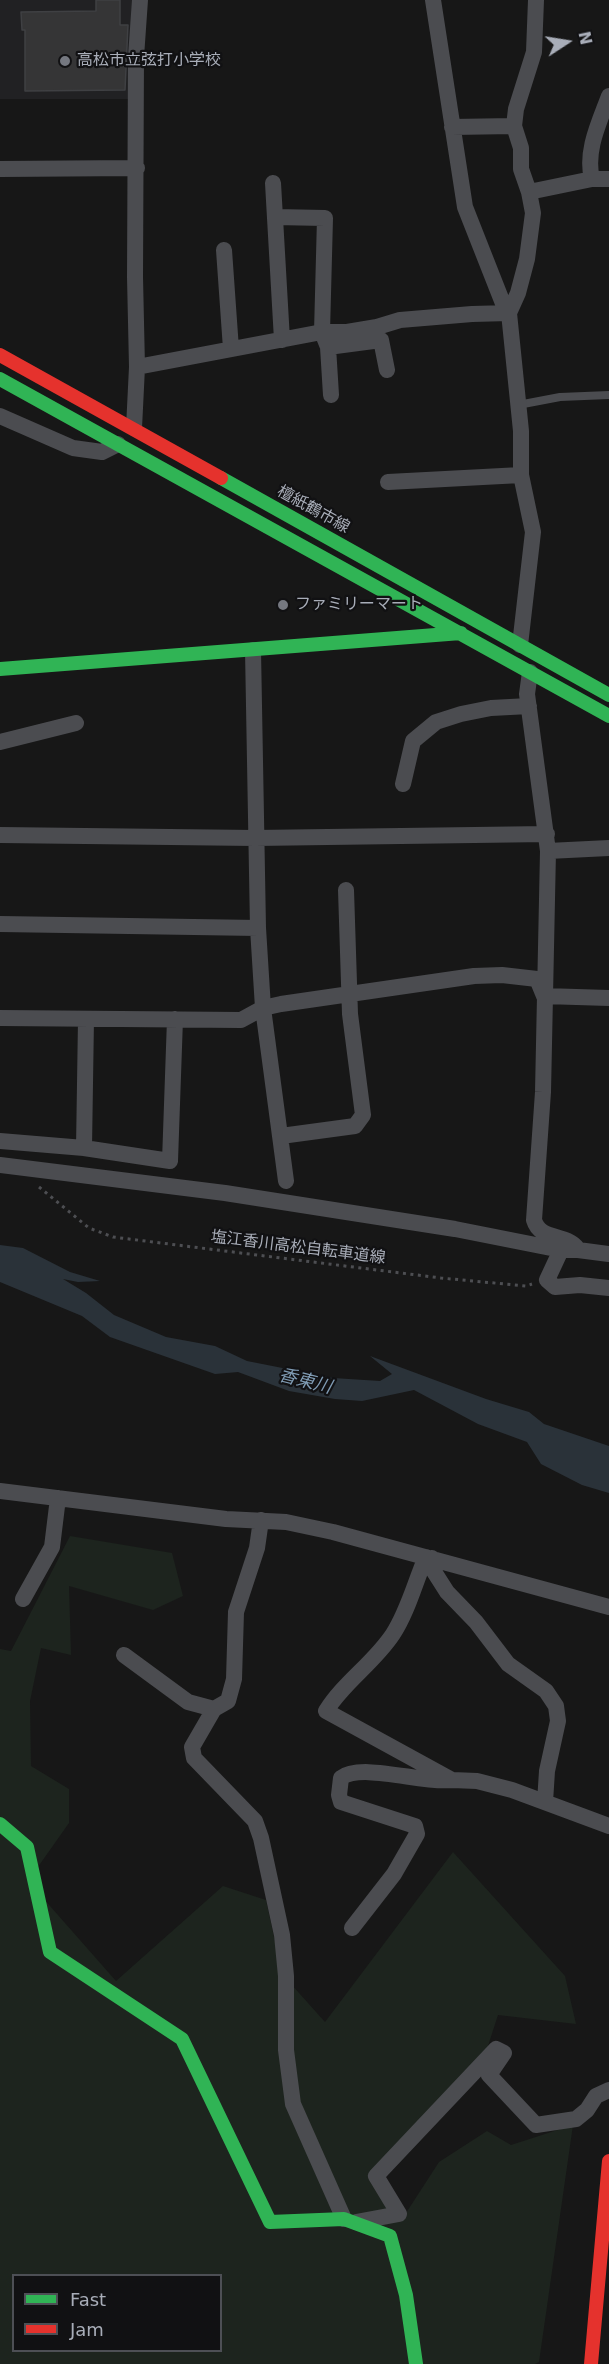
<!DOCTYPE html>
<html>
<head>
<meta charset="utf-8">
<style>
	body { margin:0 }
	#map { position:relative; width:609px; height:2364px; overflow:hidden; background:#171717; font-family:"DejaVu Sans",sans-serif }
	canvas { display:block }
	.legend { position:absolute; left:12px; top:2274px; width:210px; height:78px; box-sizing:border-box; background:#111113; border:2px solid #4d4f55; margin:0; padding:8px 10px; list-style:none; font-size:18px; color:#a8adb8 }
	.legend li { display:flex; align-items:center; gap:12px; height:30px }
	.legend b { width:30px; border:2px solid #4d4f55 }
	.north { position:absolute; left:537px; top:12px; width:60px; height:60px; -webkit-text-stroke:4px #111113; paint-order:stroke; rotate:78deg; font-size:16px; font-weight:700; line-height:24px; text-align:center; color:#a8adb8 }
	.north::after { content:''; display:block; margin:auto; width:21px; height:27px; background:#a8adb8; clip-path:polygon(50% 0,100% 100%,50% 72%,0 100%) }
</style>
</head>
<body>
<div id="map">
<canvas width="609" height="2364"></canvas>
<ul class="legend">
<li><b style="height:8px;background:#30b455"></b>Fast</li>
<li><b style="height:8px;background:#e5322d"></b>Jam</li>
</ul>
<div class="north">N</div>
</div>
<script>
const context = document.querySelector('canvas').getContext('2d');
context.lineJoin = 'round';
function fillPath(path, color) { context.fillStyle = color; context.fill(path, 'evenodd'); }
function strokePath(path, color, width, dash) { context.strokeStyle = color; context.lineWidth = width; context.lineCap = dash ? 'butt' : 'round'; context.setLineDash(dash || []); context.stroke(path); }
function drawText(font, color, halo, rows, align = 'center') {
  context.font = font + ' "DejaVu Sans","Noto Sans JP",sans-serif'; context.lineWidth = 4.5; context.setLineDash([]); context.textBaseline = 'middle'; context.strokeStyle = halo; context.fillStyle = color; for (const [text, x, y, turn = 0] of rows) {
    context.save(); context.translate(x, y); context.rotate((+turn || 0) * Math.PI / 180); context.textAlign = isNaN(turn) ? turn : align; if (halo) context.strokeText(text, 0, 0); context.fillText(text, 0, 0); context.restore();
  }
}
const built = new Path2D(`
	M0,0H134L131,99H0Z`);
const green = new Path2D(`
	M70,1536L172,1553L183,1596L153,1610L69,1586L71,1655L41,1648L30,1701L31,1766L69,1789V1823L28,1881L116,1981L223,1886L266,1900L282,1974L325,2022L453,1852L565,1976L576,2024L498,2015L487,2049L372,2174L406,2213L439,2162L487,2131L511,2145L573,2125L539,2362L535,2364H0V1649L11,1651ZM14,2276H220V2350H14Z`);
const water = new Path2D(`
	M0,1245L23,1248L70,1272L100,1281L78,1282L63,1279L86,1293L114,1315L166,1337L215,1346L247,1361L333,1378L380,1381L392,1374L370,1356L486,1399L529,1412L544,1424L609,1446V1493L582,1485L541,1464L527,1442L478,1424L414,1390L362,1401L335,1399L289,1391L238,1372L215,1374L110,1337L82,1316L0,1282Z`);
const building = new Path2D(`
	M96,0H120V25H128L125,90L25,91V30H22L21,12L96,11Z`);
const path = new Path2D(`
	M39,1187L89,1228L113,1237L441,1278L526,1286L532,1284`);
const lane = new Path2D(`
	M518,405L560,397L609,395`);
const street = new Path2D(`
	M433,0L465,207L504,306L509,313L521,431V475L533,532L520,645
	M452,127L514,126L516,109L534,52L536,0
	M0,169L137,168
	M592,179C585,151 599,123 609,96
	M273,183L282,340
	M529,192L592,179H609
	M275,217L325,218L322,332L328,347L331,395
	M224,250L231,349
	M328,347L381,340L387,370
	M137,367L322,332H347L377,327L400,320L472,314L509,313L518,293L527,259L533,213L529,192L521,169V148L514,126
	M0,416L73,448L102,452L118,444
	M134,428L137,367L135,277L136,57L140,0
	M388,482L521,475
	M253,650L258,928L263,1008L286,1181
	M530,672L527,694L548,851L543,1092L534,1220C540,1241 566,1233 577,1248
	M0,742L76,723
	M403,784L413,741L436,722L461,714L491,708L529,706
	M0,835L255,838L547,834
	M548,851L609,848
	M0,924L258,928
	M0,1018L241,1020L263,1008L281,1004L474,976L502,975L537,979L544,996L609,998
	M281,1136L355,1126L363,1115L350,1014L346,890
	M0,1141L84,1148L170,1161L175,1019
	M84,1148L86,1019
	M0,1165L225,1193L455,1229L561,1250H578L609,1254
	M561,1250L547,1280L555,1287L580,1285L609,1288
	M0,1491L226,1519L286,1522L333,1532L609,1607
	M261,1520L257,1548L236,1612L234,1679L228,1701L214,1709L192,1747L194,1758L255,1821L261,1838L282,1935L286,1976V2050L293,2104L344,2219
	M426,1557C415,1582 408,1611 393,1634C374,1663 344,1682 326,1711L452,1780L477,1781L512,1790L609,1826
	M432,1558L433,1570L447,1592L476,1622L508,1664L546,1691L556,1706L558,1721L547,1771L545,1802
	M23,1599L52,1547L58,1498
	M124,1655L188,1702L214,1709
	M352,1928L394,1874L417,1834L415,1826L341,1802L339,1795L341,1778C361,1762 424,1784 451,1780
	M356,2222L399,2214L376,2176L496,2049L504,2053L489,2075L536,2125L576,2119L587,2110L596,2096L609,2090`);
const fast = new Path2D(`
	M0,379L609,716
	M221,478L609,695
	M0,669L461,633
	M0,1824L27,1847L50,1952L182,2039L270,2222L344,2219L390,2236L406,2295L416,2364`);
const jam = new Path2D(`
	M0,355L221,478
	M591,2364L609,2161`);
const markers = [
	[65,61,6,"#757880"],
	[283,605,6,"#757880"]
];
const poiNames = [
	["高松市立弦打小学校",77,61],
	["ファミリーマート",295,605]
];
const streetNames = [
	["檀紙鶴市線",313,510,29],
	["塩江香川高松自転車道線",298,1248,7]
];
const waterNames = [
	["香東川",305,1382,14]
];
fillPath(built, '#212123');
fillPath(green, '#1d241e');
fillPath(water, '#2a3239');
fillPath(building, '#353536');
strokePath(building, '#3f4043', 1.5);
strokePath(path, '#4d4e52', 3, [3, 4.5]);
strokePath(lane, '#4b4c50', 8);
strokePath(street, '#4b4c50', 16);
strokePath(fast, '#30b455', 14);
strokePath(jam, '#e5322d', 14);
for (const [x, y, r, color] of markers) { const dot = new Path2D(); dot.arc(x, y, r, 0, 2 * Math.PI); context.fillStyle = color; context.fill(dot); strokePath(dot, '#111113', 2); }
drawText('16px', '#a8adb8', '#111113', poiNames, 'left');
drawText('16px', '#a8adb8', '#111113', streetNames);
drawText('italic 18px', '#7f9bb3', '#111113', waterNames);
</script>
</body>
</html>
